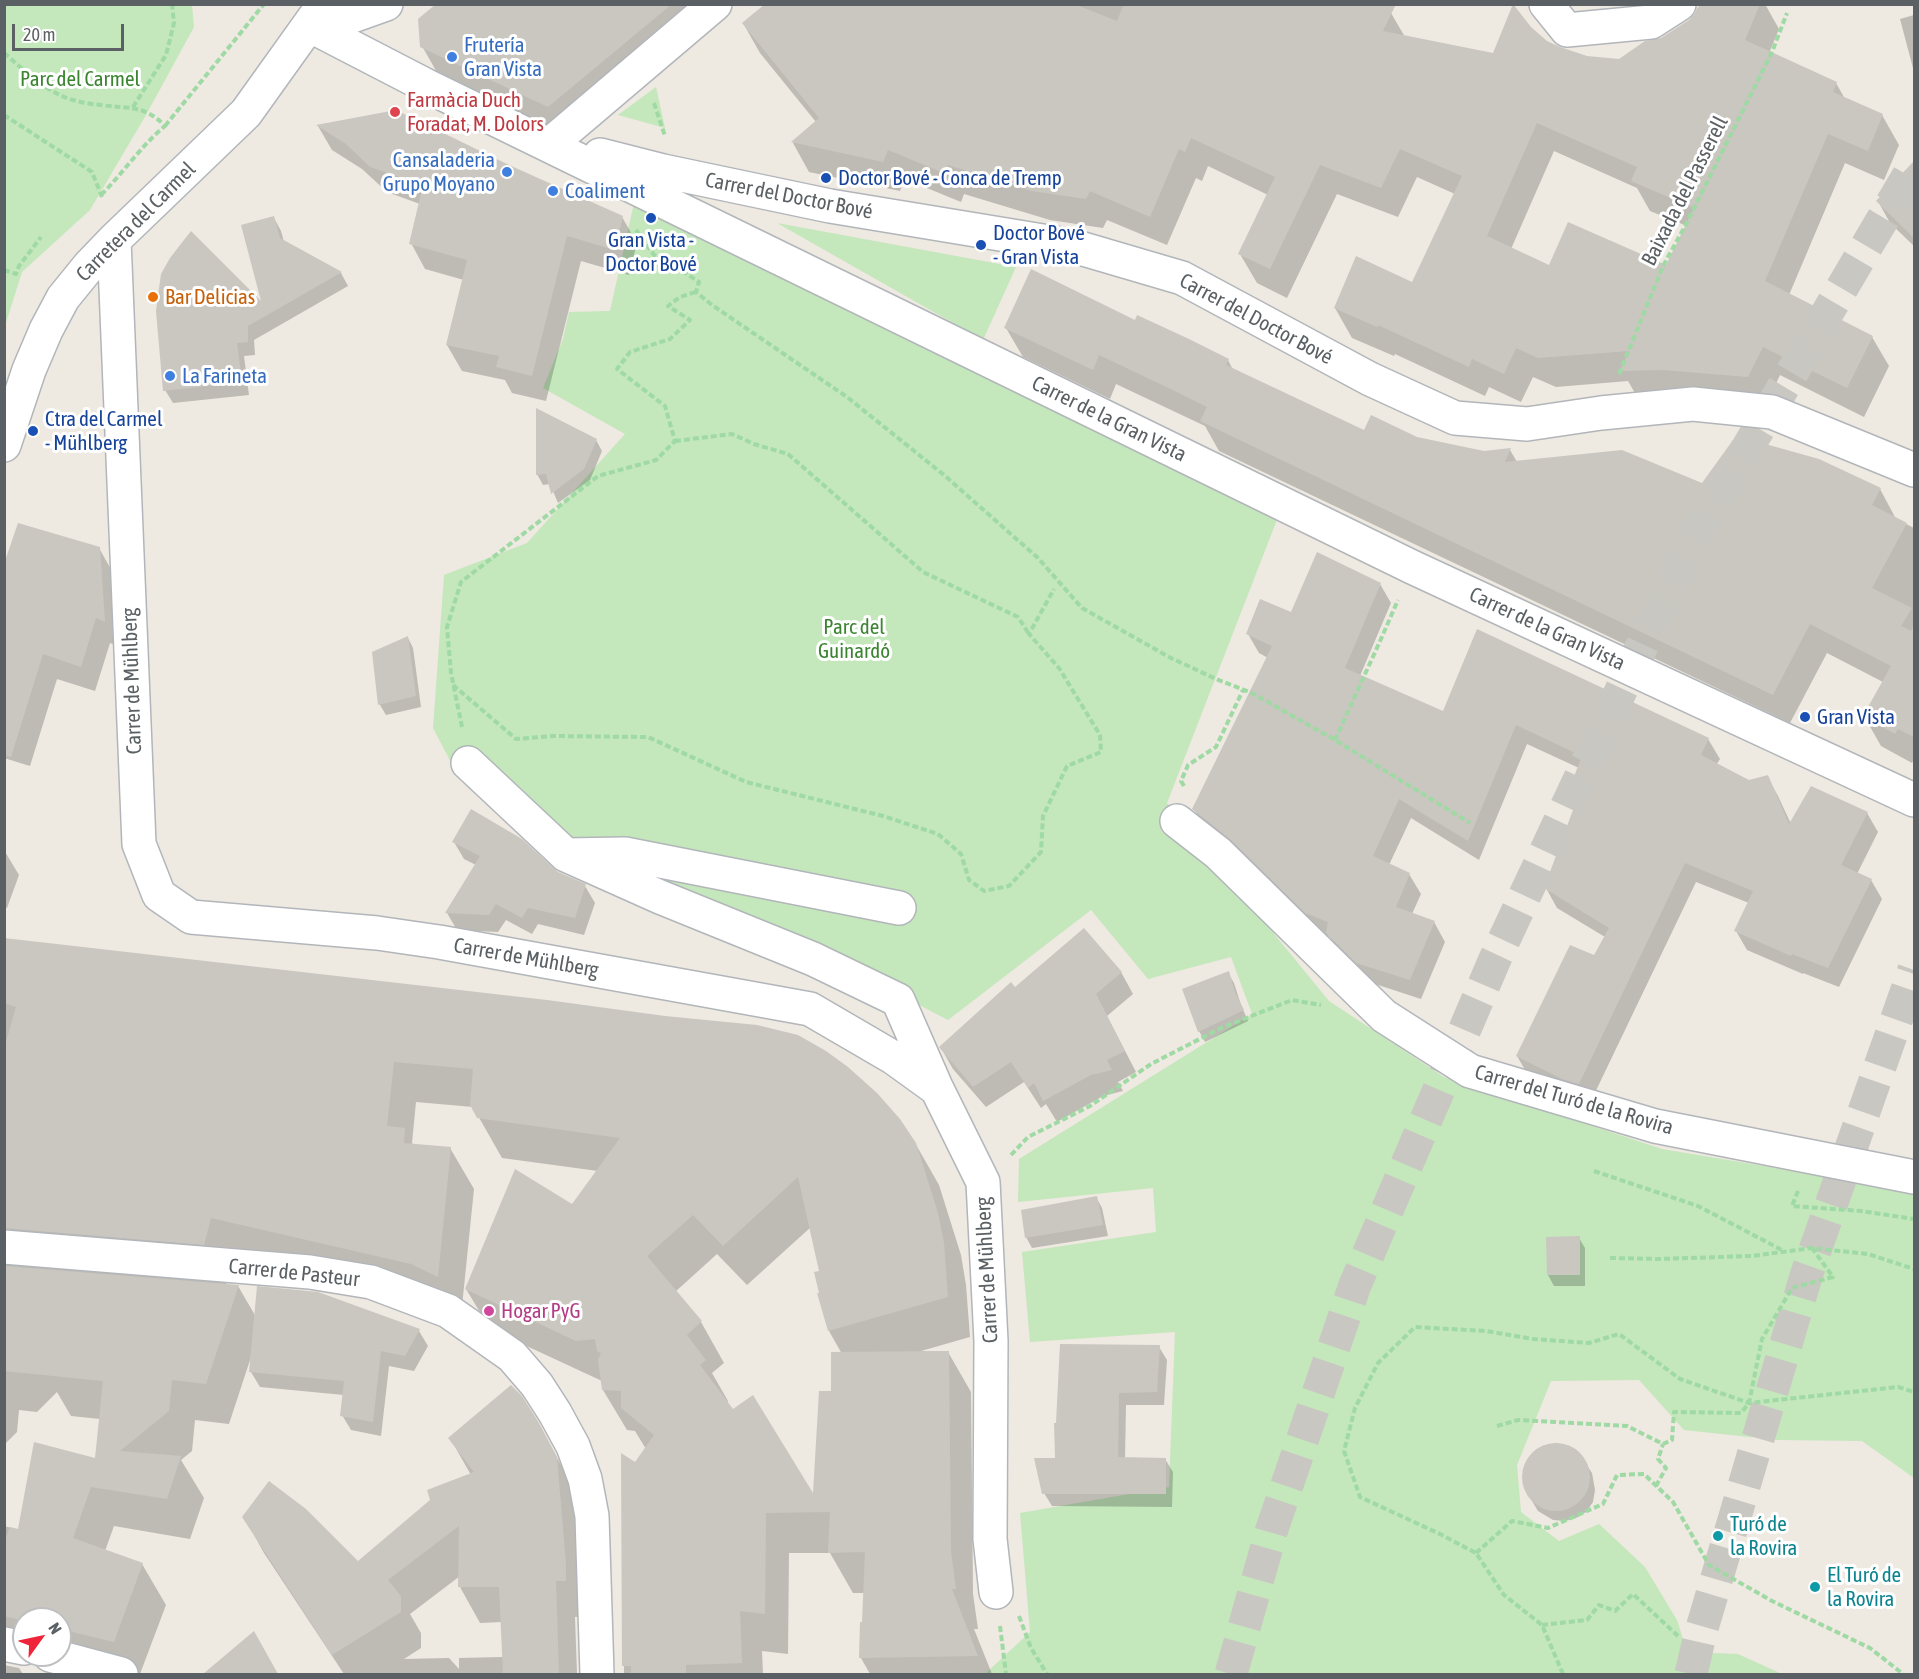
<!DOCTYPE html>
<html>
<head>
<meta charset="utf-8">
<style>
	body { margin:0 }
	#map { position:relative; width:1919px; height:1679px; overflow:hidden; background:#eee9e1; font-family:"Asap Condensed",sans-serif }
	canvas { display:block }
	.frame { position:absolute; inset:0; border:6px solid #5a6063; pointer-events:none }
	.north { position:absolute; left:12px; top:1607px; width:60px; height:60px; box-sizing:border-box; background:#fff; border:2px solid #bdbfc1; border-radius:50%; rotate:57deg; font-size:16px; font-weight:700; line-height:24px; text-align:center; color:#5a6063 }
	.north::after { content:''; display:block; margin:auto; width:21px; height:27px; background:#f02439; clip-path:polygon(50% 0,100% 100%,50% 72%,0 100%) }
	.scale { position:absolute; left:12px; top:24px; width:112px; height:27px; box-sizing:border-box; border:3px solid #5a6063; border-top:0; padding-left:8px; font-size:18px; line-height:21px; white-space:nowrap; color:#5a6063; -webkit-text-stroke:4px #fff; paint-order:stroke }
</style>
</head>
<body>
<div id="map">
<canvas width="1919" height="1679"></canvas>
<div class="frame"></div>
<div class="north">N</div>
<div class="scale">20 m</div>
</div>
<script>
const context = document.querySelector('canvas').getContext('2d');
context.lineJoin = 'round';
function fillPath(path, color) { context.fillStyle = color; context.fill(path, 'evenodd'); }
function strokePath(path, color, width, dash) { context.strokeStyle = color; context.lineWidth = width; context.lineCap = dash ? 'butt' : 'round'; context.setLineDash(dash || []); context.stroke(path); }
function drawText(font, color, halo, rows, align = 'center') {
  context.font = font + ' "Asap Condensed",sans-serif'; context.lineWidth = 6; context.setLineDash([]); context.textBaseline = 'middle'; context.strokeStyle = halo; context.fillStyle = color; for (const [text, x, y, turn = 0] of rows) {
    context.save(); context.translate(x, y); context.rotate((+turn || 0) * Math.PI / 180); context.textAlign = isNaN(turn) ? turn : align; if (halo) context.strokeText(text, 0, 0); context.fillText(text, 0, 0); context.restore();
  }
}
const green = new Path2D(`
	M5,4L192,5L194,27L146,115L90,210L22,272L5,326Z
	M656,87L665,128L618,115Z
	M634,203L1280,512L1167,803L1329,1001L1444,1077L1662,1149L1914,1191V1478L1862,1441L1778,1440L1684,1430L1639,1380L1551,1381L1517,1465L1521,1512L1559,1541L1599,1524L1645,1567L1677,1620L1687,1652L1738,1654L1782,1674H985L1030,1632L1020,1513L1169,1487L1175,1332L1030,1342L1022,1252L1156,1232L1153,1188L1018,1202L1019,1159L1252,1014L1231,957L1148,979L1091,910L948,1020L810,948L469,789L456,772L433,728L444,575L527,543L625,434L543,388L563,339L569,312L610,311Z
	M777,223L1016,267L983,340Z`);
const shadow = new Path2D(`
	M439,4H724L565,135L439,76L422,46Z
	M767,4H1134L1391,13L1405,37L1494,54L1530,28L1546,42L1587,58L1619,60L1662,39L1691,21L1705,4H1765L1779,29L1769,53L1836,83L1845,99L1882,115L1899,145L1884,180L1845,163L1789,295L1872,337L1889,366L1864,417L1780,375L1765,406L1639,400L1628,381L1556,387L1533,377L1521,402L1489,387L1485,396L1395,354L1394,356L1352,338L1335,308L1413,284L1455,194L1417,177L1398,217L1337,194L1287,298L1257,283L1240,254L1268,195L1208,166L1202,181L1196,178L1167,245L1107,220L1103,228L1050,220L964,194L961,202L905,179L900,191L809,172L793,143L816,122L760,53L743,23ZM1554,151L1637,188L1650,211L1687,226L1666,267H1550L1511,249Z
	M1914,15V72L1900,19Z
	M318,126L508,166L622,217L637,243L629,275L581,261L546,401L512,393L505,380L462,371L447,345L464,280L425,269L411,243L420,204L387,192L362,169L332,150Z
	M1906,171L1914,179V246L1890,223L1878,201Z
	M274,218L281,231L284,242L341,273L348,286L254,340L255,355L244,356L249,395L173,403L165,390L264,306Z
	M1136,322L1228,360L1233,370L1365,432L1417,438L1484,452L1510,450L1517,462L1703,485L1880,489L1896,519L1914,528V759L1912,763L1881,746L1864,716L1883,682L1827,653L1790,723L1219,451L1205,426L1116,384L1110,399L1023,357L1006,328Z
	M596,440L602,451L590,480L558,503L550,484L543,485L537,474Z
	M99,548L113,573L118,646L110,643L95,691L57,679L30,766L4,758V568Z
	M1380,584L1391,603L1360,676L1443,713L1708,739L1720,759L1716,765L1749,782L1767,776L1778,796L1791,824L1867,813L1878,832L1857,874L1871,880L1882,899L1839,987L1803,973V974L1747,950L1736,931L1749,903L1696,882L1590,1103L1528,1075L1517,1056L1595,957L1605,937L1557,908L1546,888L1582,791L1575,779L1579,768L1527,744L1479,860L1411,818L1389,865L1409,874L1421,894L1412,914L1434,922L1445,942L1421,999L1369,982L1339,953L1330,937L1318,932L1205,828L1194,809L1268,658L1259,653L1248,634L1291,614Z
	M408,638L413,648L421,707L386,715L380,705L374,653Z
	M454,842L557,873L585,886L595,903L584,935L538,924L532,934L506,920L498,932L457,930L447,913L476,865L464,859Z
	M4,850L19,875L7,908L4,907Z
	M4,940L915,1143L939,1185L961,1255L966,1285L970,1337L921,1351L948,1352L971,1392L973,1594L978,1629H974L992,1674H870L861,1658L865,1593H853L830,1553H789L788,1654L762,1651L763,1674H624L622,1456L635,1464L646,1449L635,1431L627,1430L603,1390L602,1381L490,1329L466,1289L572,1206L598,1171L502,1158L473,1107L416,1102L412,1143L414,1145L450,1148L474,1189L461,1316L234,1258L226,1285L238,1286L256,1317L318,1294L419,1331L428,1346L414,1371L389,1366L381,1436L351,1430L342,1415L344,1395L260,1387L251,1372V1357L229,1424L195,1420L192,1451L181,1460L204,1498L190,1539L114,1526L105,1551L142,1564L166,1605L140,1674H106L60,1655V1619H24V1655L4,1650V1526L20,1530L96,1460L100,1419L71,1416L57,1392L37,1412L19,1410L17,1432L6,1443H4ZM811,1227L821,1272L829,1331L842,1354L832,1392L814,1498L726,1403L728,1401L712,1373L724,1363L701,1322L675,1292L717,1254L747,1285Z
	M1121,972L1133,994L1107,1016L1136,1072L1118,1082L1123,1091L1103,1096L1057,1122L1046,1104L1041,1108L1024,1082L986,1107L953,1069L941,1048L1015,989Z
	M1228,973L1234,983L1241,1005L1248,1021L1205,1042L1199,1031Z
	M1096,1197L1102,1208L1108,1236L1032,1248L1026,1237Z
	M1579,1238L1585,1248V1286H1554L1548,1275Z
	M1159,1347L1167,1360L1164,1405H1126L1125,1459H1165L1173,1472L1172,1507L1052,1506L1044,1493L1057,1459Z
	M538,1423L577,1494L585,1616L575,1617L577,1674H344L264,1553L244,1517L358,1563L471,1475L450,1438ZM460,1576V1587L480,1623L502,1622L503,1657L459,1658V1669L449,1658L404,1659L421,1648V1633L410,1614Z
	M1556,1443L1568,1446L1578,1452L1592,1473L1595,1490L1593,1502L1586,1512L1576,1518L1565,1521L1553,1520L1538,1511L1526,1491L1523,1479L1524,1467L1534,1452L1544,1446Z
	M254,1634L277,1674H219L215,1667Z
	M4,1665L19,1668L23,1674H4Z`);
const building = new Path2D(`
	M436,4H672L548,107L420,47L418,19Z
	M765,4H1074L1117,21L1124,4H1396L1383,31L1493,53L1513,4L1531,27L1547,41L1560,47L1587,56L1619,59L1645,41L1661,38L1689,20L1695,13L1697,8L1702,4H1760L1745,40L1837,82L1833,92L1883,114L1868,151L1828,134L1765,281L1873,336L1847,388L1763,347L1748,377L1663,370L1620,371L1629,351L1538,358L1516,348L1504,374L1472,359L1469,367L1378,325L1377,327L1334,308L1356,256L1412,282L1462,176L1400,149L1381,188L1320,165L1270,269L1238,254L1275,177L1191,138L1185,152L1179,149L1150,217L1090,191L1086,199L1032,191L948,165L944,173L888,150L883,162L791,142L819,118L742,23ZM1537,123L1637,167L1631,181L1694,208L1666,265L1568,222L1549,265L1487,236Z
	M396,110L509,165L623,216L615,250L567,236L532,376L496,367L499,356L446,345L467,260L409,244L423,185L370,167L346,144L316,125Z
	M1914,161V238L1876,201Z
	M274,216L280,238L342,272L248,326V342L237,343L242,382L163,391L156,311L161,274L170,258L191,231L261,301L241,225Z
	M1031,269L1135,320L1137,315L1189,339L1229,359L1226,365L1364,430L1371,415L1417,437L1484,451L1511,448L1505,462L1622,450L1702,483L1733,440L1769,445L1819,459L1881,488L1872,505L1907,523L1872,588L1912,608L1901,626L1911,631L1914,624V737L1898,729L1895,734L1863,716L1891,666L1810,624L1773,695L1200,421L1207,407L1177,392L1099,355L1093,370L1004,328Z
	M536,408L597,439L584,469L551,494L546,474L536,475Z
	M18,523L100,547L105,622L96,618L81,667L43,654L11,757L4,755V564Z
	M1317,552L1381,583L1345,668L1443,711L1477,629L1709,738L1701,755L1749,780L1768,775L1789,824L1811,786L1868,812L1841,865L1872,879L1828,968L1792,954L1791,956L1734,931L1753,891L1685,863L1579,1084L1562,1079L1516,1056L1570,945L1594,955L1609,928L1544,888L1583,783L1573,779L1582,756L1516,725L1468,841L1399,799L1373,856L1410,873L1396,907L1435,921L1410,980L1356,963L1326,933L1328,922L1305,913L1231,840L1192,809L1272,646L1246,634L1260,599L1291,612Z
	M408,636L416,696L378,705L372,652Z
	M471,809L522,839L558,872L586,884L575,918L528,908L522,918L496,904L489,915L445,913L480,856L452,842Z
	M1084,928L1122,972L1096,994L1125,1051L1107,1060L1112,1070L1091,1075L1043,1101L1034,1083L1028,1088L1011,1062L973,1087L939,1047L1011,982L1015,987Z
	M4,938L547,1000L665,1016L757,1025L798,1035L826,1051L848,1067L877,1093L900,1119L916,1143L938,1213L944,1243L948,1297L828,1331L817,1293H819L814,1272L819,1271L798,1177L723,1246L693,1215L647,1256L702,1321L687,1335L706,1360L700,1365L733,1409L753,1395L813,1493L819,1391H831V1352L949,1351L951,1552L956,1589H952L978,1656L859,1658L860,1622H862L865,1552L828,1553L830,1512L766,1513L765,1614L740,1611L742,1663L686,1665V1674H631V1666H622L621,1453L635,1462L654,1435L621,1408V1391L602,1390L598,1360L601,1353L597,1351L595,1339L576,1341L465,1289L515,1169L572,1204L620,1138L477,1118L470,1105L473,1069L394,1062L387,1126L405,1128L404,1143L451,1147L438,1277L411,1264L211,1218L204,1245L4,1228V1049L16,1007L4,1003Z
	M1229,971L1235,992L1244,1010L1198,1032L1182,989Z
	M1097,1196L1103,1225L1025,1238L1021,1210Z
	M1580,1236V1275H1547L1546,1237Z
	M4,1266L239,1285L206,1384L172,1380L169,1411L120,1451L181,1456L167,1499L91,1487L73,1538L143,1563L114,1642L60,1629V1619H24V1621L4,1616V1543L10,1527L18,1529L34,1442L95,1458L103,1381L4,1371Z
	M257,1286L318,1292L420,1329L405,1356L381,1351L373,1422L340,1416L344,1381L249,1372Z
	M1060,1344L1160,1345L1157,1392L1119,1393L1118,1457L1166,1458V1494H1042L1034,1458H1055L1054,1423H1056Z
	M511,1385L522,1396L539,1423L557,1457L566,1565V1581H556L559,1674H503L499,1587H458L459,1526L388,1580L401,1596V1612L332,1655L242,1517L269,1481L306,1509L358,1561L430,1500L427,1490L474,1472L448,1438Z
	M1522 1477a34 34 0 1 1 68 0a34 34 0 1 1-68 0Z
	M254,1631L278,1674H203Z`);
const majorTunnel = new Path2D(`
	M1231,1674L1271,1532L1355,1285L1495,959L1686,552L1914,166
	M1691,1674L1700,1635L1807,1273L1914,970`);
const path = new Path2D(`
	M4,53C22,68 40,86 60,95C72,101 88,104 101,105C127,109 144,104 165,126C141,146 123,173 101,195
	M654,103L665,136
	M133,107L166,55L174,23L172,4
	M4,115L92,172L102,197
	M165,126L264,4
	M636,230L654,255L684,272L699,282L696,292L712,305L847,397L944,475L1038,558L1082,608L1171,658L1216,679L1252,693L1335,740L1470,823
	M4,270L16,274L19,266L41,237
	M1619,374L1663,266L1685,226L1772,52L1787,13
	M675,441L732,434L754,444L788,454L923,572L1018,617L1029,634
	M453,685L516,739L554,736L648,737L746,782L883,816L938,834L961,854L969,880L984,891L1009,886L1041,852L1043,816L1067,766L1101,752L1100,735L1059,668L1029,634L1054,589
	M462,727L451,673L447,627L461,582L598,476L656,460L675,441L665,406L617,369L630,352L670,339L690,320L668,306L680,297L696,292
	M1335,740L1381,639L1398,600
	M1184,786L1181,781L1188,765L1216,747L1243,690
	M1011,1155L1028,1137L1090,1106L1151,1064L1221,1028L1292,1000L1321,1005
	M1594,1171L1698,1206L1784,1251
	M1798,1191L1792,1206L1861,1211L1914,1219
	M1610,1258L1659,1259L1752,1256L1812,1248L1868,1254L1914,1269
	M1497,1426L1518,1420L1627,1426L1663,1444L1672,1440L1674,1412L1741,1413L1749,1403L1762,1339L1792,1288L1833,1277L1812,1248
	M1656,1486L1666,1468L1658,1459L1663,1444
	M1476,1553L1512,1521L1548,1528L1603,1504L1617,1475L1644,1474L1673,1502L1709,1565L1772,1601L1870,1648L1903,1674
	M1019,1616L1031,1648L1047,1674
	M1542,1625L1587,1620L1599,1605L1615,1611L1633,1594L1678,1636
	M1000,1626L1006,1674
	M1563,1674L1542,1625L1504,1595L1476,1553L1440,1534L1360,1497L1344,1451L1355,1408L1378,1363L1415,1327L1486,1331L1533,1339L1589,1343L1619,1334L1680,1379L1749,1403L1898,1387L1914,1392`);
const minor = new Path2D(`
	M1546,4L1567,30L1651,22L1679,4
	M309,25L425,85L1412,567L1914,800
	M309,25L344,19L386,4
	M549,145L715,4
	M600,155L663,171L830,206L1073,246L1182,278L1370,379L1455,418L1527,424L1601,413L1693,404L1772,412L1914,470
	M114,240L139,844L159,895L191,917L377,933L439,942L810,1009L894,1058L937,1089L983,1182L991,1341L990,1539L996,1592
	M4,445L29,370L46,330L63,298L89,266L114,240L246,113L324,4
	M468,763L566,855
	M1177,821L1218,853L1384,1016L1470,1071L1655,1126L1914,1177
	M899,908L625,854L566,855L660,897L813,959L898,1000L936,1087
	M4,1247L310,1272L371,1282L448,1311L512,1356L537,1385L555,1413L573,1446L585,1479L592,1516L597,1674
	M4,1644L24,1648
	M50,1655L121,1674`);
const markers = [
	[452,57,6,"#3f7fe0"],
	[395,112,6,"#e0444e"],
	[507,172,6,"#3f7fe0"],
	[826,178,6,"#1a4fb4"],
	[553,191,6,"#3f7fe0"],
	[651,218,6,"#1a4fb4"],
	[981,245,6,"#1a4fb4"],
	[153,297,6,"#e8710a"],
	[170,376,6,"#3f7fe0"],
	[33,431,6,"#1a4fb4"],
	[1805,717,6,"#1a4fb4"],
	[489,1311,6,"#d1479c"],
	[1718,1536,6,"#0f9aa8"],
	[1815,1587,6,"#0f9aa8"]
];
const shopNames = [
	["Frutería",464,45],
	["Gran Vista",464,69],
	["Cansaladeria",495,160,"right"],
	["Grupo Moyano",495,184,"right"],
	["Coaliment",565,191],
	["La Farineta",182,376]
];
const parkNames = [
	["Parc del Carmel",80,79],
	["Parc del",854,627],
	["Guinardó",854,651]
];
const healthNames = [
	["Farmàcia Duch",407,100],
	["Foradat, M. Dolors",407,124]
];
const transitNames = [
	["Doctor Bové - Conca de Tremp",838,178],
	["Doctor Bové",993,233],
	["- Gran Vista",993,257],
	["Gran Vista -",651,240,"center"],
	["Doctor Bové",651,264,"center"],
	["Ctra del Carmel",45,419],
	["- Mühlberg",45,443],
	["Gran Vista",1817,717]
];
const streetNames = [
	["Baixada del Passerell",1685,191,-63],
	["Carrer del Doctor Bové",789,196,11],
	["Carretera del Carmel",136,222,-45],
	["Carrer del Doctor Bové",1256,319,28],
	["Carrer de la Gran Vista",1109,419,26],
	["Carrer de la Gran Vista",1547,629,25],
	["Carrer de Mühlberg",132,681,-92],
	["Carrer de Mühlberg",526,958,10],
	["Carrer del Turó de la Rovira",1574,1100,16],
	["Carrer de Mühlberg",987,1270,-93],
	["Carrer de Pasteur",294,1273,6]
];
const foodNames = [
	["Bar Delicias",165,297]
];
const hotelNames = [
	["Hogar PyG",501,1311]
];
const cultureNames = [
	["Turó de",1730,1524],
	["la Rovira",1730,1548],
	["El Turó de",1827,1575],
	["la Rovira",1827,1599]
];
fillPath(green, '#c4e7bc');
fillPath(shadow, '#0003');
fillPath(building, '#cac6c0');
strokePath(majorTunnel, '#c9c7c2', 33, [33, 16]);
strokePath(minor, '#b2b6ba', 36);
strokePath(path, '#9fd9a4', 4, [6, 3]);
strokePath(minor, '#fff', 33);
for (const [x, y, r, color] of markers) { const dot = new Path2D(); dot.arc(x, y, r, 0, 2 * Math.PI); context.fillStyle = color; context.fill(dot); strokePath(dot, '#fff', 2); }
drawText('21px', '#366cbe', '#fff', shopNames, 'left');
drawText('21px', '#3b8430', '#fff', parkNames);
drawText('21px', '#be3a42', '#fff', healthNames, 'left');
drawText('21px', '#164399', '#fff', transitNames, 'left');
drawText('21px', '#5a6063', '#fff', streetNames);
drawText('21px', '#c56008', '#fff', foodNames, 'left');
drawText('21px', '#b23c85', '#fff', hotelNames, 'left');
drawText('21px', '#0d838f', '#fff', cultureNames, 'left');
</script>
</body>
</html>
